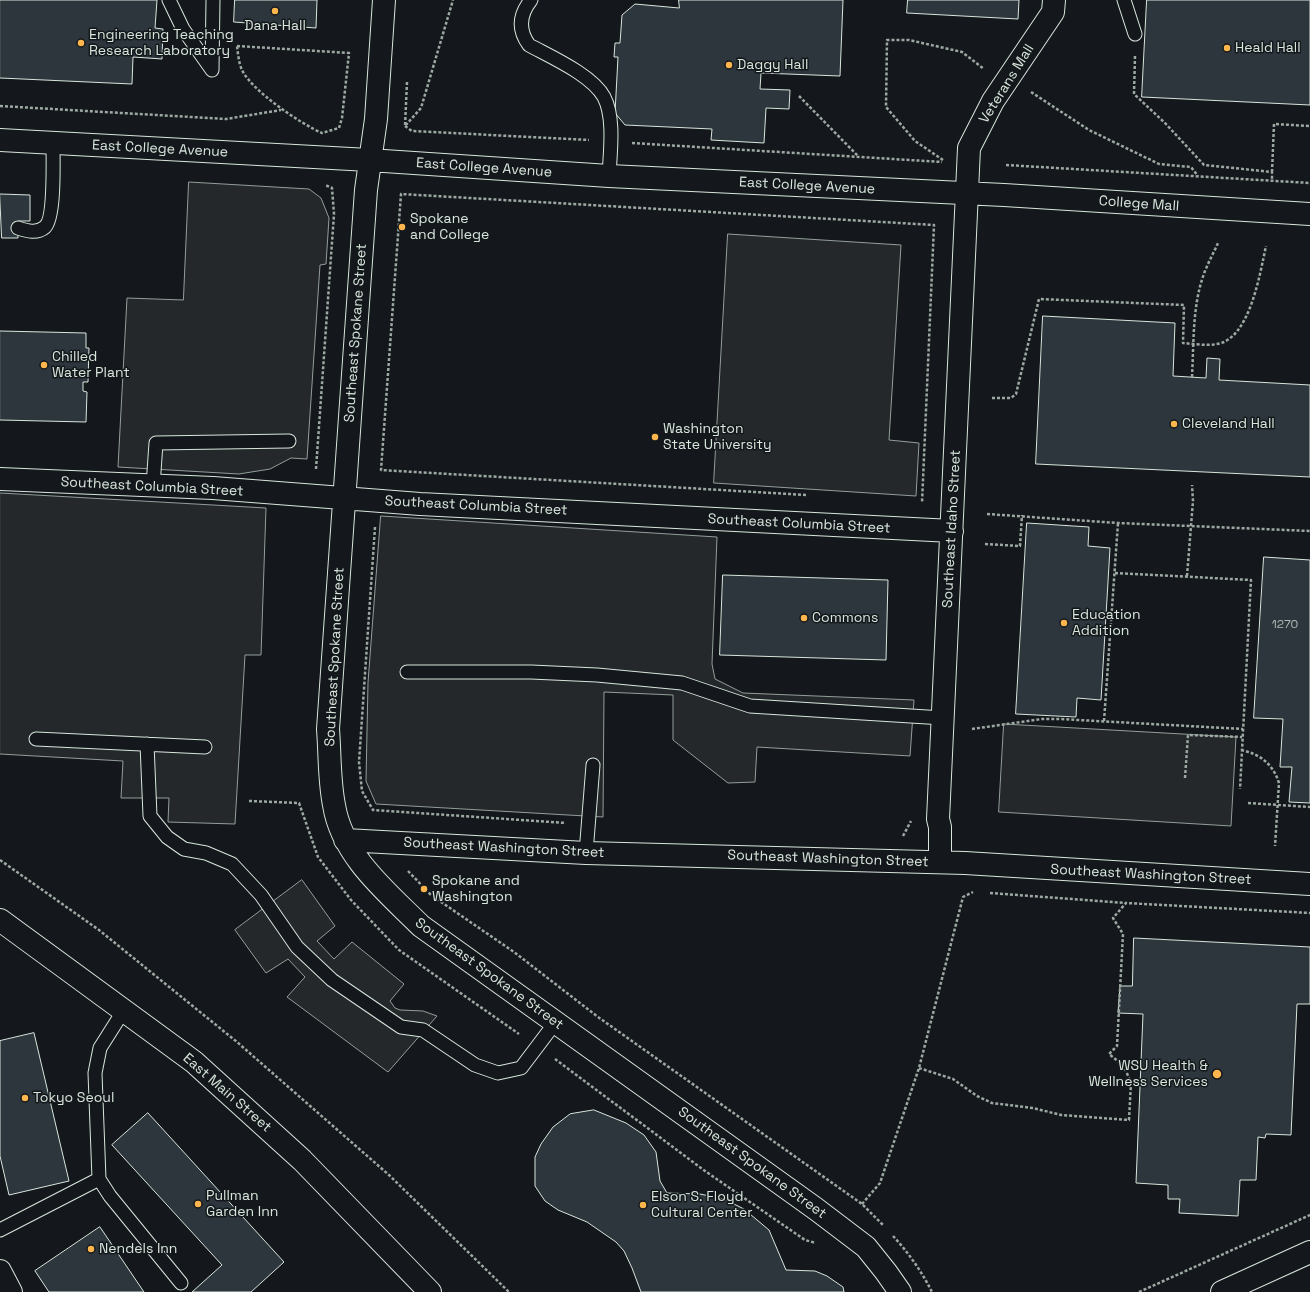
<!DOCTYPE html>
<html>
<head>
<meta charset="utf-8">
<style>
	body { margin:0 }
	canvas { display:block; background:#14181c }
</style>
</head>
<body>
<canvas width="1310" height="1292"></canvas>
<script>
const context = document.querySelector('canvas').getContext('2d');
context.lineJoin = 'round';
function fillPath(path, color) { context.fillStyle = color; context.fill(path, 'evenodd'); }
function strokePath(path, color, width, dash) { context.strokeStyle = color; context.lineWidth = width; context.lineCap = dash ? 'butt' : 'round'; context.setLineDash(dash || []); context.stroke(path); }
function drawText(font, color, halo, rows, align = 'center') {
  context.font = font + ' "Space Grotesk",sans-serif'; context.lineWidth = 3; context.setLineDash([]); context.textBaseline = 'middle'; context.strokeStyle = halo; context.fillStyle = color; for (const [text, x, y, turn = 0] of rows) {
    context.save(); context.translate(x, y); context.rotate((+turn || 0) * Math.PI / 180); context.textAlign = isNaN(turn) ? turn : align; if (halo) context.strokeText(text, 0, 0); context.fillText(text, 0, 0); context.restore();
  }
}
const parking = new Path2D(`
	M189,182L309,189L321,198L329,218L326,264L320,265L307,459L291,458L270,469L239,474L118,467L127,298L183,300Z
	M728,234L901,245L889,440L919,443L916,496L714,483Z
	M0,493L266,508L261,655H245L235,824L168,822L169,798H121L123,761L0,754Z
	M381,516L717,537L712,664L715,679L743,693L914,700L910,756L757,747L755,782L728,783L673,740V695L604,692L603,817L376,804L366,781L368,683Z
	M1004,724L1236,737L1231,826L999,812Z
	M302,880L335,926L317,941L334,959L352,942L404,984L390,1001L395,1008L400,1010L423,1011L437,1016L388,1072L287,997L305,977L288,959L266,973L235,930Z`);
const building = new Path2D(`
	M0,0H157L155,28L163,29L162,59L133,57L132,84L0,78Z
	M235,0H317L316,28L234,22Z
	M679,0H843L840,76L761,73L760,89L790,90L789,109L766,108L764,143L711,140L712,129L625,125L615,113L618,57H614L615,43H620L622,15L635,4L679,8Z
	M908,0H1019L1018,19L907,13Z
	M1147,0H1310V105L1142,97Z
	M0,194L30,195V221H18V238H2Z
	M1043,316L1175,323L1173,376L1206,378L1207,358L1220,359L1219,380L1310,385V477L1036,464Z
	M0,331L86,333V348H89L88,382H83V391L87,392L86,422L0,420Z
	M1027,523L1089,527L1088,546L1110,548L1101,700L1077,698L1076,717L1016,714Z
	M1264,557L1310,560V803L1289,802L1292,767H1280L1283,719L1254,718Z
	M723,575L888,580L886,660L720,655Z
	M1134,938L1310,947V1004H1297L1291,1135L1266,1134L1265,1138L1258,1137L1256,1180H1240L1238,1216L1179,1213L1180,1199H1168V1185L1136,1183L1143,1014L1118,1013L1120,986H1132Z
	M34,1033L69,1181L9,1195L0,1156V1041Z
	M594,1110L626,1123L644,1135L656,1152L660,1181L667,1193L700,1194L724,1199L744,1209L769,1230L786,1270L815,1271L827,1276L843,1287L844,1292H641L632,1268L624,1251L616,1242L587,1222L558,1210L545,1201L535,1186V1157L541,1144L553,1127L570,1114Z
	M148,1113L284,1262L251,1292H192L222,1265L112,1145Z
	M100,1227L144,1292H49L35,1271Z`);
const path = new Path2D(`
	M237,46L349,53L342,118L339,128L322,133C301,124 252,91 242,70C239,64 238,54 237,46Z
	M1135,56L1134,94L1165,123L1204,165L1272,172V180
	M407,82L405,126L421,108L453,0
	M1031,92L1089,130L1159,164L1191,167L1198,176
	M799,96L858,156
	M0,106L226,119L281,110
	M405,126L412,131L589,140
	M632,143L942,162
	M943,160L915,141L886,107L887,40H909L962,52L984,69
	M1006,165L1310,183
	M1272,172L1274,124L1310,126
	M992,398H1011L1016,394L1039,299L1184,305L1183,343C1194,344 1207,346 1217,344C1250,339 1260,273 1266,246
	M316,469L334,214L332,188L325,185
	M806,495L381,470L401,194L934,225L922,503
	M987,514L1118,523L1310,531
	M375,527L359,762L362,791L373,810L566,823
	M985,544L1020,546L1022,515
	M1115,573L1251,580L1240,789
	M1187,576L1193,501L1192,485
	M1104,721L1118,523
	M972,729L1042,719H1060L1243,729
	M1241,750C1260,754 1273,764 1279,783L1275,846
	M1185,778L1188,735L1242,737
	M249,801L299,803L318,857L351,900L399,950L519,1034
	M1248,803L1310,807
	M903,836L911,821
	M0,860L99,930L237,1042L389,1175L509,1292
	M408,871L431,895L514,952L598,1017L862,1204L883,1225
	M990,893L1126,903
	M555,1059L705,1171L805,1240L816,1243
	M919,1068L953,1079L977,1096L992,1103L1033,1108L1061,1115L1129,1120L1131,1083L1124,1066L1109,1054L1117,1046L1123,934L1113,918L1126,903L1310,913
	M862,1204L880,1183L919,1068L963,897L973,892
	M893,1236C908,1252 922,1272 932,1292
	M1139,1292L1310,1215`);
const lane = new Path2D(`
	M169,0L183,29L212,70
	M531,0C519,15 518,30 529,45C551,57 592,75 604,97C615,118 610,153 609,176
	M1124,0L1135,34
	M212,70L213,0
	M18,228C27,231 37,234 45,227C55,218 53,159 53,143
	M153,486L156,443L289,441
	M407,672H531L597,675L682,683L750,706L943,718
	M36,739L205,747
	M147,744L150,816L167,837L184,849L206,853L232,864L261,895L297,947L332,980L401,1027L423,1030L475,1065L498,1073L521,1068L555,1023
	M586,853L593,765
	M99,1179L110,1196L181,1283
	M0,1230L99,1179L95,1073L100,1048L124,1010`);
const street = new Path2D(`
	M384,0L376,119L366,190L328,729C330,754 329,780 334,805C342,856 387,892 421,926L816,1209L866,1247L886,1272L900,1292
	M0,140L369,160L609,176L1004,195L1310,214
	M0,479L213,488L420,504L952,531
	M345,840L586,853L965,863L1310,884
	M940,862V827L938,819L969,148L993,101L1053,12L1054,0
	M0,1271L11,1292`);
const secondary = new Path2D(`
	M1222,1292L1310,1252`);
const primary = new Path2D(`
	M0,920L194,1062L302,1160L430,1292`);
const pathBridge = new Path2D(`
	M1192,377C1194,342 1192,304 1205,271C1209,261 1214,252 1218,243`);
const markers = [
	[275,11,4,"#ffb74d"],
	[81,43,4,"#ffb74d"],
	[1227,48,4,"#ffb74d"],
	[729,65,4,"#ffb74d"],
	[402,227,4,"#ffb74d"],
	[44,365,4,"#ffb74d"],
	[1174,424,4,"#ffb74d"],
	[655,437,4,"#ffb74d"],
	[804,618,4,"#ffb74d"],
	[1064,623,4,"#ffb74d"],
	[424,889,4,"#ffb74d"],
	[1217,1074,5,"#ffb74d"],
	[25,1098,4,"#ffb74d"],
	[198,1204,4,"#ffb74d"],
	[643,1205,4,"#ffb74d"],
	[91,1249,4,"#ffb74d"]
];
const numberNames = [
	["1270",1285,625]
];
const poiNames = [
	["Dana Hall",275,26,"center"],
	["Engineering Teaching",89,35],
	["Research Laboratory",89,51],
	["Heald Hall",1235,48],
	["Daggy Hall",737,65],
	["Spokane",410,219],
	["and College",410,235],
	["Chilled",52,357],
	["Water Plant",52,373],
	["Cleveland Hall",1182,424],
	["Washington",663,429],
	["State University",663,445],
	["Education",1072,615],
	["Addition",1072,631],
	["Commons",812,618],
	["Spokane and",432,881],
	["Washington",432,897],
	["WSU Health &",1208,1066,"right"],
	["Wellness Services",1208,1082,"right"],
	["Tokyo Seoul",33,1098],
	["Pullman",206,1196],
	["Garden Inn",206,1212],
	["Elson S. Floyd",651,1197],
	["Cultural Center",651,1213],
	["Nendels Inn",99,1249]
];
const streetNames = [
	["Veterans Mall",1007,84,-58],
	["East College Avenue",160,149,3],
	["East College Avenue",484,168,4],
	["East College Avenue",807,186,3],
	["College Mall",1139,204,4],
	["Southeast Spokane Street",356,333,-86],
	["Southeast Columbia Street",152,487,3],
	["Southeast Columbia Street",476,506,3],
	["Southeast Columbia Street",799,524,3],
	["Southeast Idaho Street",952,529,-87],
	["Southeast Spokane Street",335,657,-87],
	["Southeast Washington Street",504,848,3],
	["Southeast Washington Street",828,859,2],
	["Southeast Washington Street",1151,875,3],
	["Southeast Spokane Street",489,974,36],
	["East Main Street",227,1093,41],
	["Southeast Spokane Street",752,1163,36]
];
fillPath(parking, '#24282b');
strokePath(parking, '#939e99', 1);
fillPath(building, '#2c363c');
strokePath(building, '#d8e6dc', 1);
strokePath(lane, '#d8e6dc', 15);
strokePath(street, '#d8e6dc', 24);
strokePath(secondary, '#d8e6dc', 24);
strokePath(primary, '#d8e6dc', 24);
strokePath(path, '#9da8a2', 2.5, [3, 2]);
strokePath(lane, '#14181c', 13);
strokePath(street, '#14181c', 22);
strokePath(secondary, '#14181c', 22);
strokePath(primary, '#14181c', 22);
strokePath(pathBridge, '#9da8a2', 2.5, [3, 2]);
for (const [x, y, r, color] of markers) { const dot = new Path2D(); dot.arc(x, y, r, 0, 2 * Math.PI); context.fillStyle = color; context.fill(dot); strokePath(dot, '#14181c', 1.5); }
drawText('12px', '#adbab4', null, numberNames);
drawText('14px', '#d8e6dc', '#14181c', poiNames, 'left');
drawText('14px', '#d8e6dc', '#14181c', streetNames);
</script>
</body>
</html>
